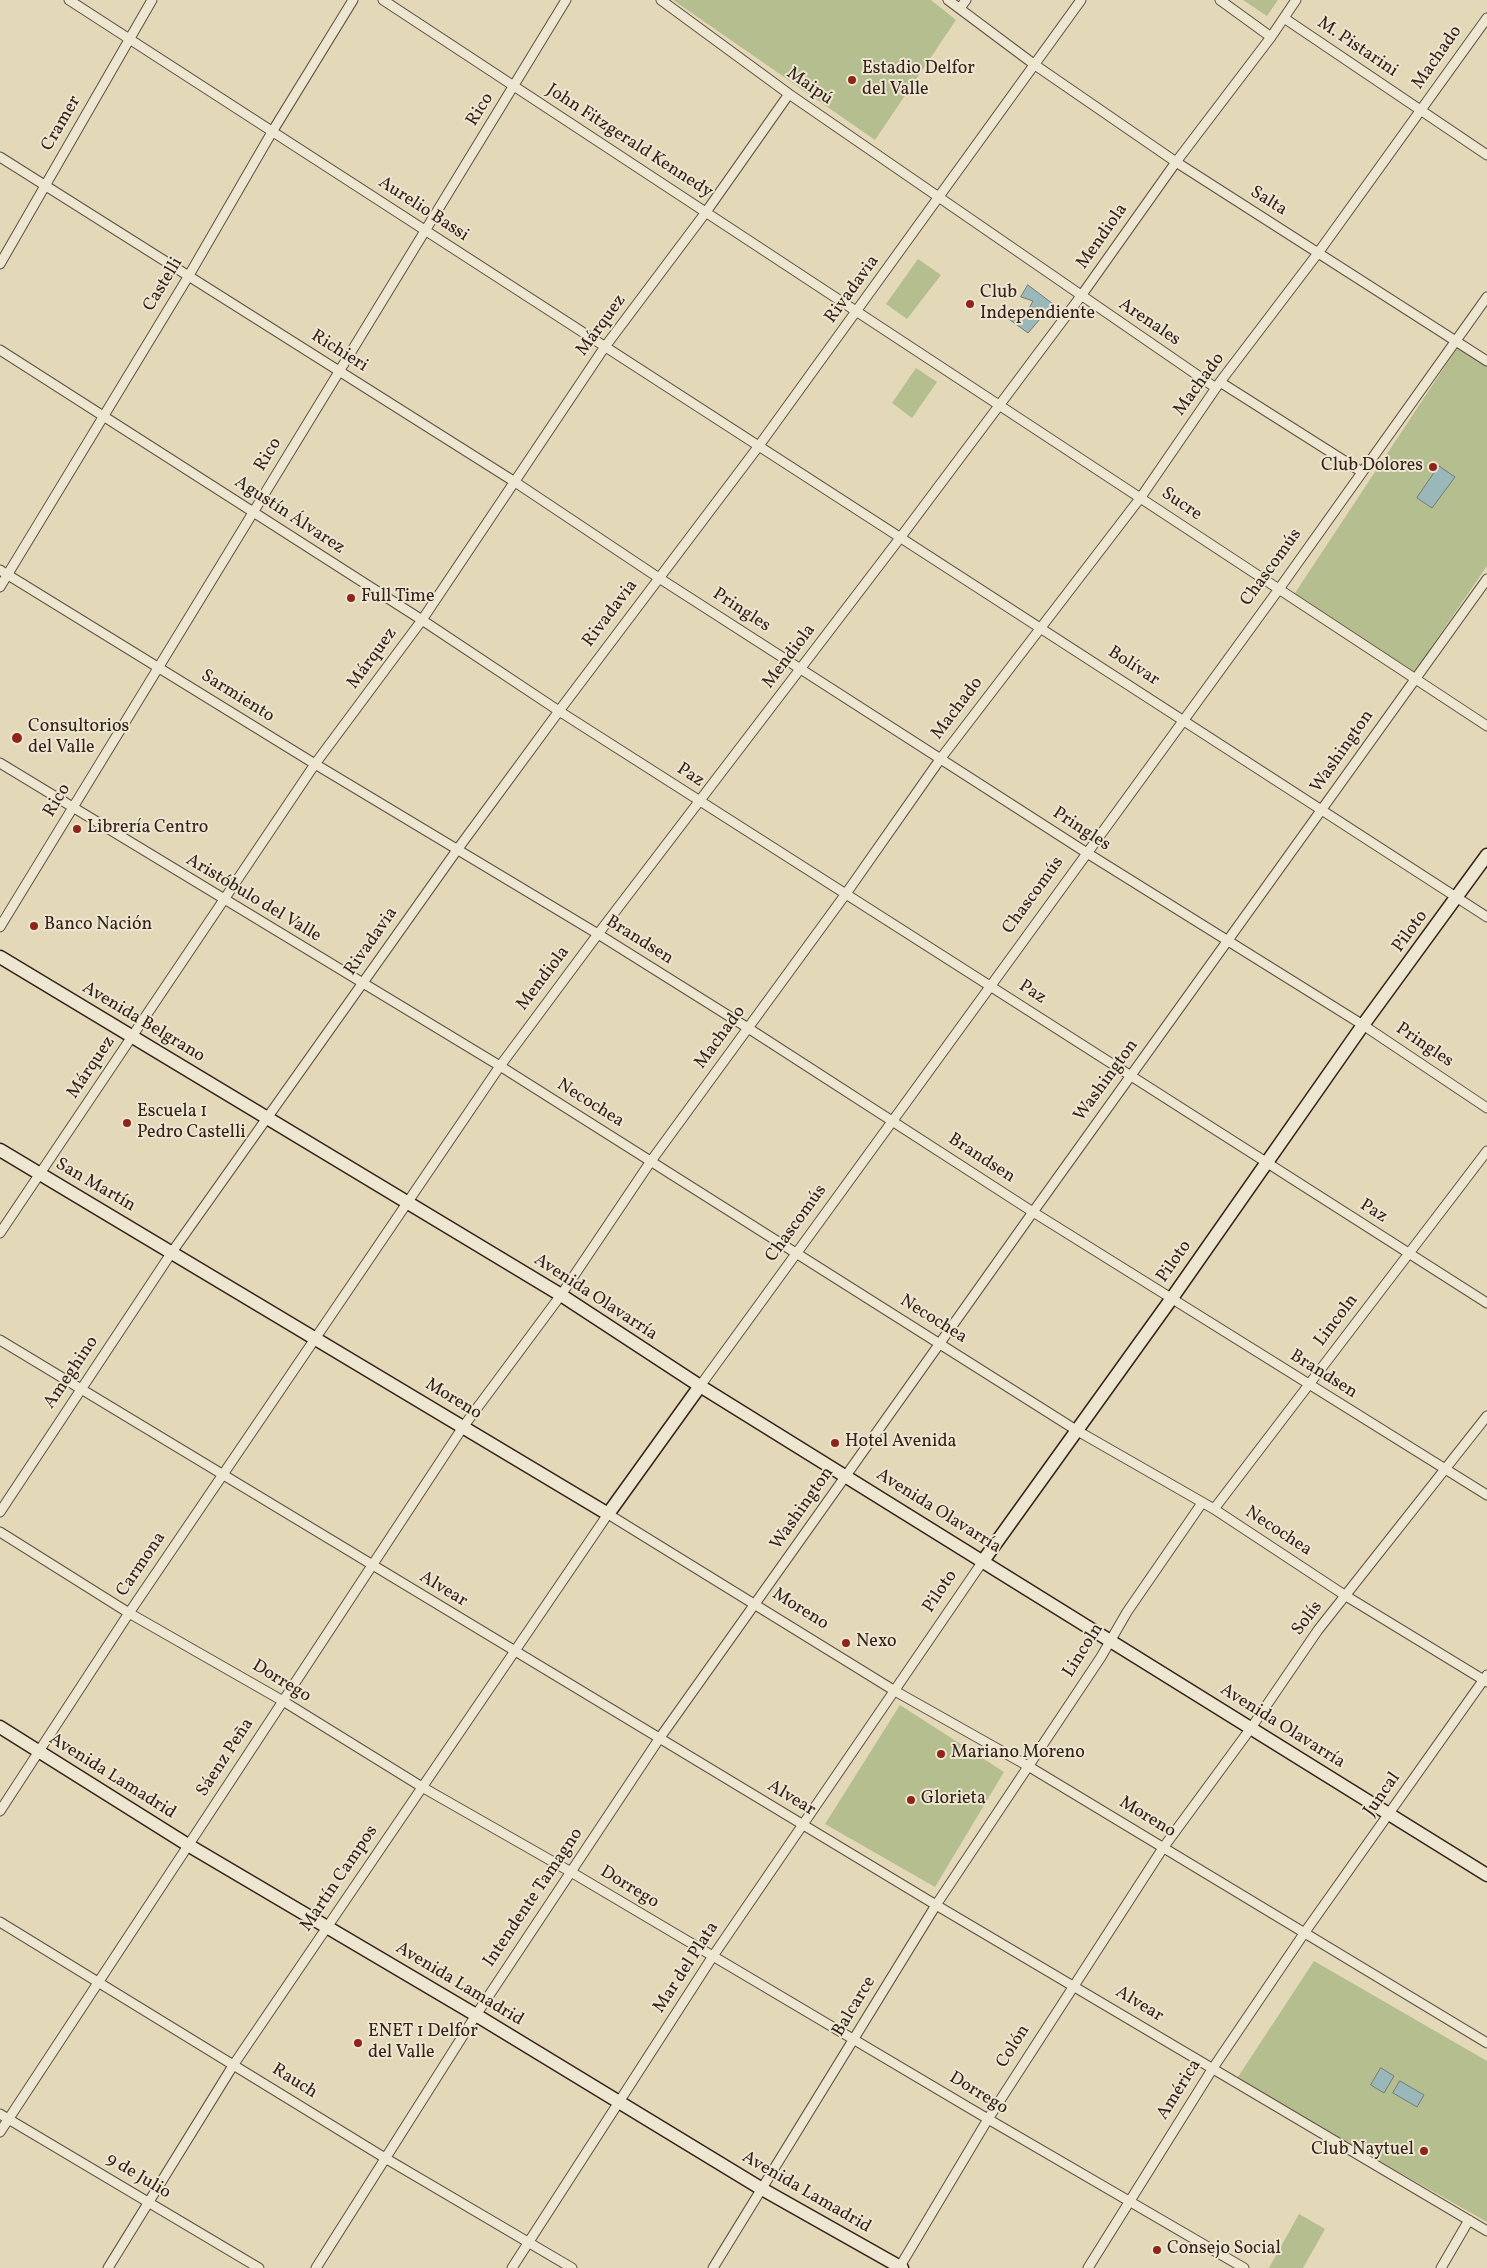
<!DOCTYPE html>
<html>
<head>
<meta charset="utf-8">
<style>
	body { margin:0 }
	canvas { display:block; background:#e3d8b8 }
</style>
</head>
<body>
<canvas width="1487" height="2268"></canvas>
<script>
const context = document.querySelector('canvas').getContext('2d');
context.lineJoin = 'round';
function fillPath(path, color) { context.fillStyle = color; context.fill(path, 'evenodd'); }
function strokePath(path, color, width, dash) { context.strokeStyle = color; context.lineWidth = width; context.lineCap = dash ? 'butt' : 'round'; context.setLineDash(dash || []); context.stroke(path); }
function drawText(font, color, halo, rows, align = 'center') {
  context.font = font + ' Vollkorn,serif'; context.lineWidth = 4; context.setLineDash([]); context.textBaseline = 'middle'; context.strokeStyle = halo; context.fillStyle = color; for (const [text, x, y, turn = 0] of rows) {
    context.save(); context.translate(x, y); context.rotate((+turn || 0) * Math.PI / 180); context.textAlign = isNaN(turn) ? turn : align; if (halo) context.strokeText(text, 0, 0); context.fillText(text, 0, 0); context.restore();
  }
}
const green = new Path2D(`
	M673,0H931L956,20L875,140Z
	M1243,0H1278L1267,16Z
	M918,259L941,275L907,319L886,304Z
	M1457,348L1487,367V566L1412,675L1293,596Z
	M916,368L937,382L912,418L892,403Z
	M900,1705L1004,1772L935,1887L825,1824Z
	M1314,1961L1487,2061V2222L1236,2080Z
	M1299,2214L1325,2229L1303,2268H1269Z`);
const water = new Path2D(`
	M1028,285L1053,304L1028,333L1006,317L1010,312L1028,310L1033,301L1021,297Z
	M1439,466L1455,477L1432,508L1417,498Z
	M1381,2068L1394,2076L1384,2093L1371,2085Z
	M1400,2081L1424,2095L1417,2107L1393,2093Z`);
const street = new Path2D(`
	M69,0L1487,917
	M383,0L1487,726
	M661,0L789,94L1216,388
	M948,0L1035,65L1176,162L1487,361
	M1220,0L1271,37
	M960,8L966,0
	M1284,18L1487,155
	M0,157L515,482L659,578L1087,853L1363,1025L1487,1108
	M0,264L152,0
	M0,350L422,620L559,711L1487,1303
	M1220,382L1362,472
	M0,570L315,764L598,934L748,1028L1033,1212L1487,1495
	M0,587L188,277L272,132L353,0
	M0,763L500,1066L1076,1430L1214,1509L1346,1596L1487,1682
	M0,927L566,0
	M0,1233L315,764L422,620L604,348L706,212L789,94
	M0,1340L936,1905L1487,2231
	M700,1386L1279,589L1487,297
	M1214,1509L1487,1151
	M0,1512L172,1252L457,850L559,711L758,447L1081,0
	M0,1532L129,1613L283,1701L422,1787L571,1872L988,2119L1244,2268
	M0,1811L129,1613L500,1066L598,934L900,538L1081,296L1176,162L1271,37L1296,0
	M0,1922L385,2158L572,2268
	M0,2114L259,2268
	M0,2132L463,1427L561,1295L651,1161L845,895L941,758L1141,497L1220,382L1318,253L1487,18
	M108,2268L234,2064L608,1514L895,1691L1028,1766L1487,2043
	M316,2268L476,2015L659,1739L1033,1212L1487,579
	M512,2268L713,1956L983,1561
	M713,2268L936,1905L1101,1657L1127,1612L1202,1503
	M899,2268L988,2119L1163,1848L1251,1728L1318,1630L1487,1416
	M1088,2268L1213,2068L1305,1932L1487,1675
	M1441,2268L1469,2220`);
const secondary = new Path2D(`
	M0,957L561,1295L700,1386L1487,1875
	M0,1150L608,1514L700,1386
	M983,1561L1172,1298L1363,1025L1487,855
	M0,1727L188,1845L476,2015L762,2189L902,2268`);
const markers = [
	[852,80,5,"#8f2418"],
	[970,304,5,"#8f2418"],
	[1433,467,5,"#8f2418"],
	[351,598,5,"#8f2418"],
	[17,738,6,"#8f2418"],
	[77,829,5,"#8f2418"],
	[34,926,5,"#8f2418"],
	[127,1123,5,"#8f2418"],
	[835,1443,5,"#8f2418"],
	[846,1643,5,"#8f2418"],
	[941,1754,5,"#8f2418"],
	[911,1800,5,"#8f2418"],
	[358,2043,5,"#8f2418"],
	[1424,2151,5,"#8f2418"],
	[1157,2250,5,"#8f2418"]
];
const streetNames = [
	["M. Pistarini",1357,48,34],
	["Machado",1438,58,-55],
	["Maipú",809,87,35],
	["Rico",481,110,-58],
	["Cramer",62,124,-60],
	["John Fitzgerald Kennedy",629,142,33],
	["Salta",1268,202,32],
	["Aurelio Bassi",423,210,33],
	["Mendiola",1103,237,-55],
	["Castelli",164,285,-59],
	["Rivadavia",853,290,-54],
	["Arenales",1149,323,34],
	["Márquez",602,326,-54],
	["Richieri",339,352,32],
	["Machado",1200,385,-54],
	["Rico",269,455,-59],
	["Sucre",1181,505,34],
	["Agustín Álvarez",289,516,33],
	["Chascomús",1272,568,-54],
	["Pringles",741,611,33],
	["Rivadavia",611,614,-53],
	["Mendiola",790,657,-53],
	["Márquez",373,659,-54],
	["Bolívar",1133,667,33],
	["Sarmiento",237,697,32],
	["Machado",958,709,-53],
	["Washington",1343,752,-55],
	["Paz",690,776,33],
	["Rico",58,801,-59],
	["Pringles",1081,830,33],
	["Chascomús",1034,896,-54],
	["Aristóbulo del Valle",253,899,31],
	["Piloto",1411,932,-54],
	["Brandsen",639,941,32],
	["Rivadavia",372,942,-55],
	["Mendiola",544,979,-53],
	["Paz",1032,993,33],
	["Avenida Belgrano",143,1023,31],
	["Machado",721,1038,-54],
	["Pringles",1424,1046,34],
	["Márquez",92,1068,-56],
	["Washington",1107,1081,-54],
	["Necochea",590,1104,32],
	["Brandsen",981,1159,33],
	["San Martín",95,1186,30],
	["Paz",1373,1212,32],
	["Chascomús",797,1224,-54],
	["Piloto",1175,1262,-55],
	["Avenida Olavarría",595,1298,33],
	["Necochea",933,1320,32],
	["Lincoln",1337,1321,-53],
	["Ameghino",72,1373,-56],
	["Brandsen",1323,1375,32],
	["Moreno",453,1400,31],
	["Washington",803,1509,-55],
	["Avenida Olavarría",938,1512,32],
	["Necochea",1278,1532,33],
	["Carmona",142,1565,-56],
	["Alvear",443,1590,31],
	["Piloto",941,1592,-56],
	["Moreno",800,1610,32],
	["Solís",1308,1619,-53],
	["Lincoln",1084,1651,-58],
	["Dorrego",281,1682,31],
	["Avenida Olavarría",1282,1727,32],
	["Sáenz Peña",226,1758,-57],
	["Avenida Lamadrid",112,1777,32],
	["Juncal",1383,1795,-55],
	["Alvear",791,1799,31],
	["Moreno",1147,1818,31],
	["Martín Campos",340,1879,-56],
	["Dorrego",629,1888,31],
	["Intendente Tamagno",534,1898,-56],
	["Mar del Plata",687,1968,-57],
	["Avenida Lamadrid",459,1985,31],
	["Alvear",1139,2005,31],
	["Balcarce",855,2007,-59],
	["Colón",1014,2047,-58],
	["Rauch",294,2082,32],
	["América",1180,2090,-58],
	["Dorrego",978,2094,31],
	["9 de Julio",138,2177,31],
	["Avenida Lamadrid",806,2193,30]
];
const poiNames = [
	["Estadio Delfor",862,70],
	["del Valle",862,91],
	["Club",980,294],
	["Independiente",980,315],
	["Club Dolores",1423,467,"right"],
	["Full Time",361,598],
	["Consultorios",28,728],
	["del Valle",28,749],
	["Librería Centro",87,829],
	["Banco Nación",44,926],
	["Escuela 1",137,1113],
	["Pedro Castelli",137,1134],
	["Hotel Avenida",845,1443],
	["Nexo",856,1643],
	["Mariano Moreno",951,1754],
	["Glorieta",921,1800],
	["ENET 1 Delfor",368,2033],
	["del Valle",368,2054],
	["Club Naytuel",1414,2151,"right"],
	["Consejo Social",1167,2250]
];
fillPath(green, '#b5be8e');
fillPath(water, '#9ab7ba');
strokePath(water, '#727b7a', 1);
strokePath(street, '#615042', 11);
strokePath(secondary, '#36221a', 15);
strokePath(street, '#ede6d1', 9);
strokePath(secondary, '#ede6d1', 12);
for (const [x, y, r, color] of markers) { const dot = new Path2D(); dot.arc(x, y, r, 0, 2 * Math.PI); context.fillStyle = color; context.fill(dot); strokePath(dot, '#ede6d1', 2); }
drawText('18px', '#36221a', '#ede6d1', streetNames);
drawText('18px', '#36221a', '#ede6d1', poiNames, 'left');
</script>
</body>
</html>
